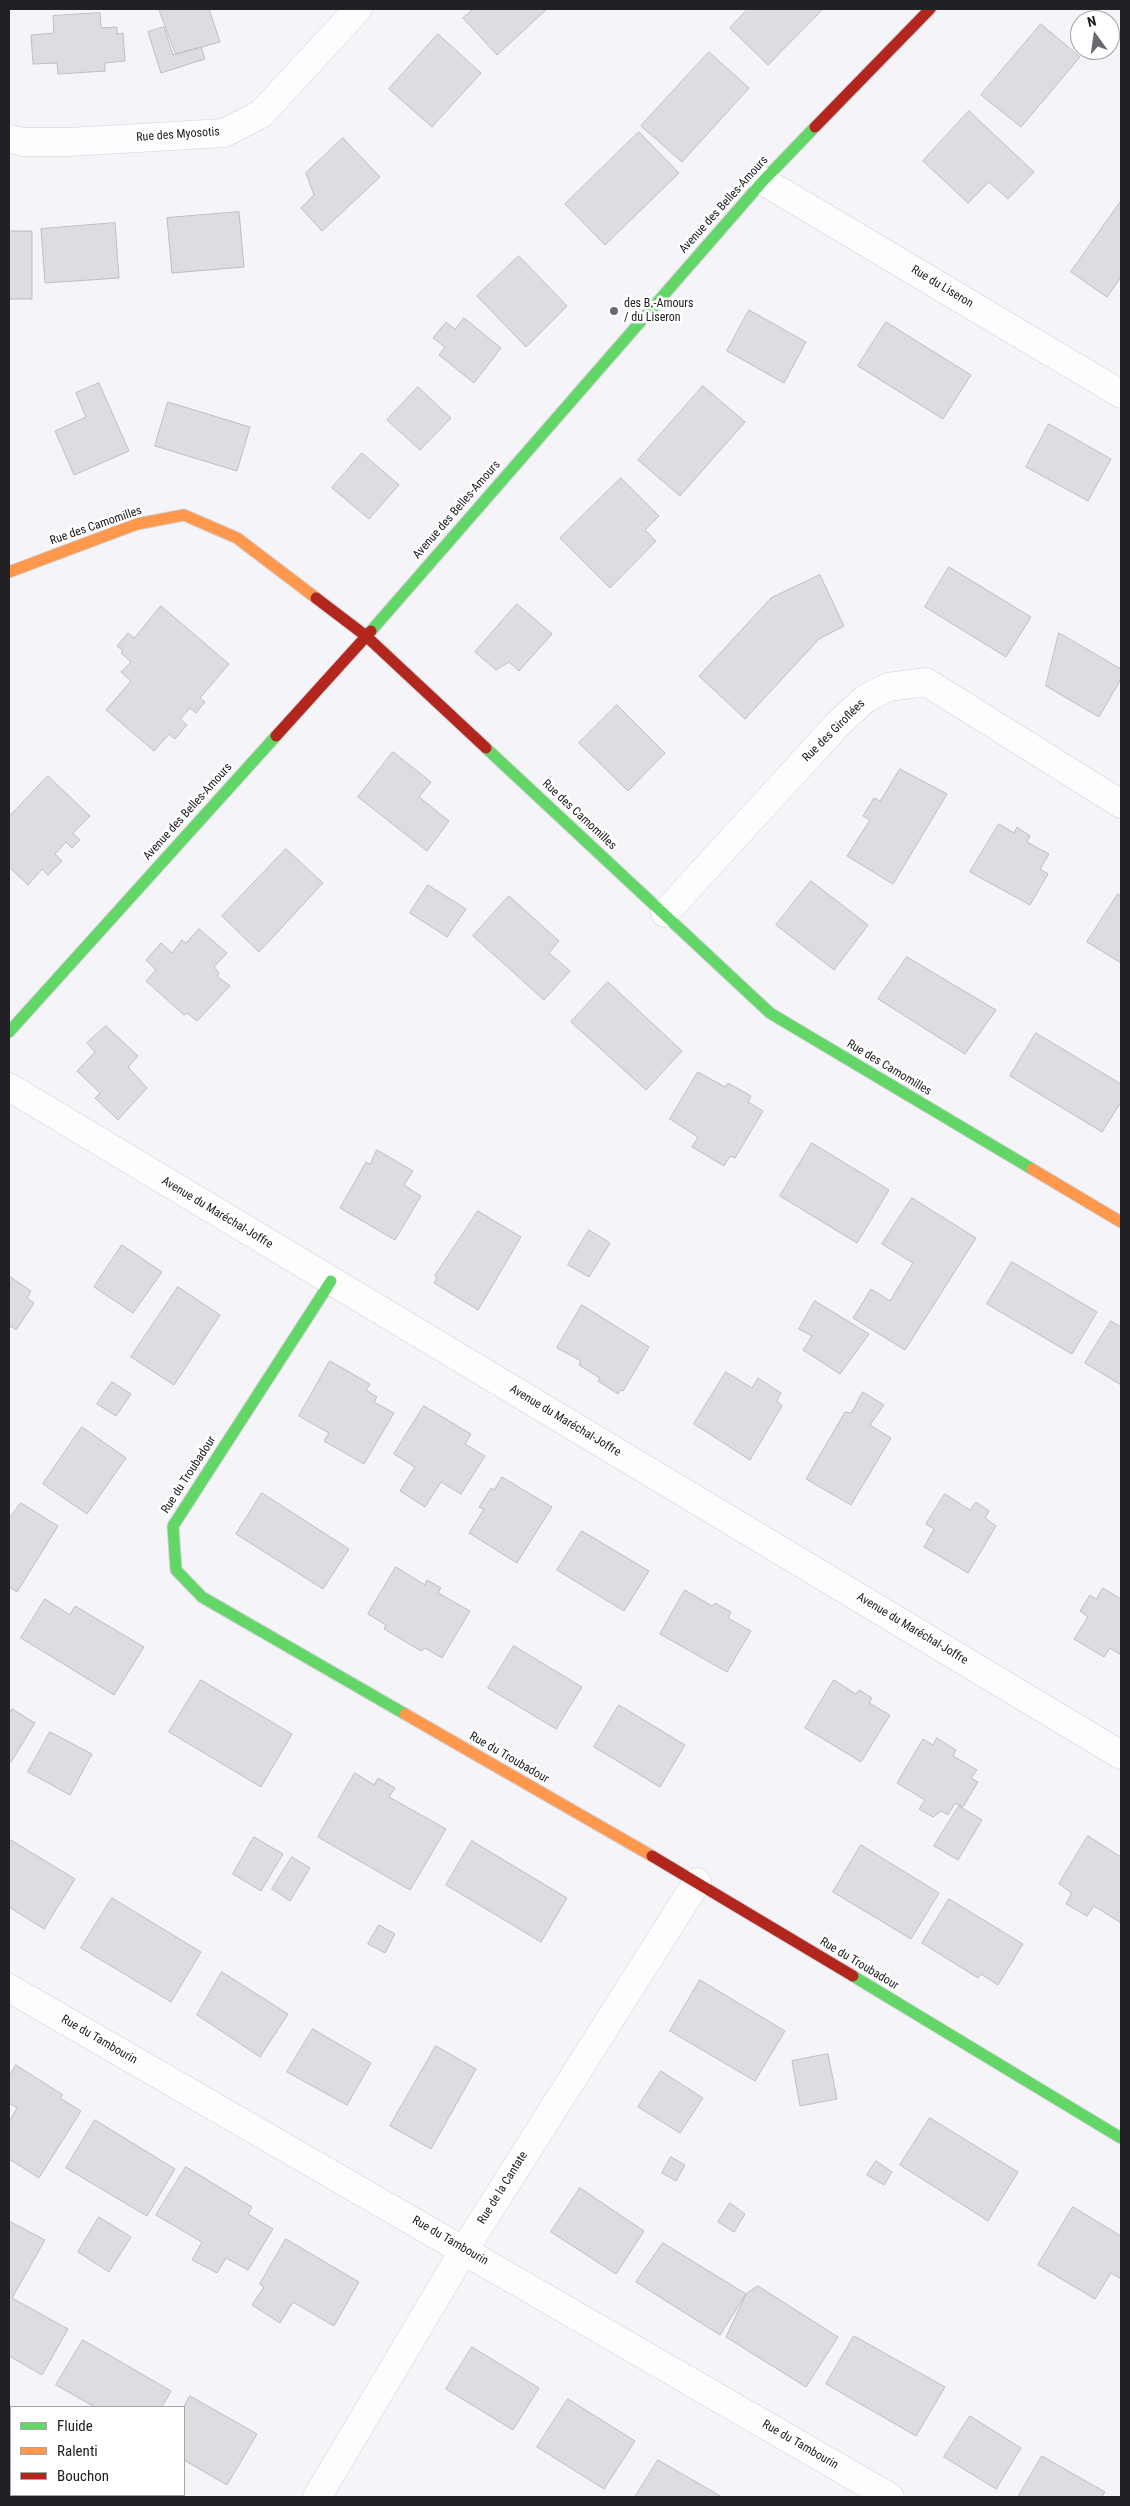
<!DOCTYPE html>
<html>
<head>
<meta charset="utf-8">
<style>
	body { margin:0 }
	#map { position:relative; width:1130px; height:2506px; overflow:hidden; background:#f4f4f9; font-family:"Roboto Condensed",sans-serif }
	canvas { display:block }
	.frame { position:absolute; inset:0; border:10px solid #212125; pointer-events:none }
	.legend { position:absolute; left:10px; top:2406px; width:175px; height:90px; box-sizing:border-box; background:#fff; border:1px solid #a6a6a8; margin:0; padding:6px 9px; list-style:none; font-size:15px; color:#212125 }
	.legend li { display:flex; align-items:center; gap:10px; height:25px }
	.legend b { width:25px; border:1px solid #a6a6a8 }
	.north { position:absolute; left:1070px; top:10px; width:50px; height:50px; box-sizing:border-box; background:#fff; border:1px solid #a6a6a8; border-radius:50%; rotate:346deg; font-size:14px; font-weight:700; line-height:20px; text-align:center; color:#212125 }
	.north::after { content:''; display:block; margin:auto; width:18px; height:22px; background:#6b6b6f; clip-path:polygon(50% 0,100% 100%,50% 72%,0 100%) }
</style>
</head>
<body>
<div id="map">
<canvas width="1130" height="2506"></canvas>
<div class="frame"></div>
<ul class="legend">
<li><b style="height:6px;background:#63d668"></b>Fluide</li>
<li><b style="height:6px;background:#ff974d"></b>Ralenti</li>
<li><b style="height:6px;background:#b3261e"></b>Bouchon</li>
</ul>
<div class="north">N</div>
</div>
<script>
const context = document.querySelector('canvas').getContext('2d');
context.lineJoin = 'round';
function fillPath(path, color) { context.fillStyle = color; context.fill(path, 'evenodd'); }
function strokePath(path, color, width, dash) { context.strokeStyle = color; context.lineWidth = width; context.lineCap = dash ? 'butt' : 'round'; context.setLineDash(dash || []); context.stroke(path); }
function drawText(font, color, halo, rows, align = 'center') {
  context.font = font + ' "Roboto Condensed",sans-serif'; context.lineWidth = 5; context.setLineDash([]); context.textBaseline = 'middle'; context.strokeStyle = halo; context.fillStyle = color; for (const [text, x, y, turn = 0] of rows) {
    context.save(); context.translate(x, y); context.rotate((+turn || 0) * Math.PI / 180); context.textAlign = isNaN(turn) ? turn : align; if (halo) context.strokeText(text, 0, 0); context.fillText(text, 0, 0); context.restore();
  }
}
const building = new Path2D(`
	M159,9H209L220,42L176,54Z
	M474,9H547L497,55L463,18Z
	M748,9H821L822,10L768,65L730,28Z
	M100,13L101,28L117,27V34L123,33L125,61L105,63V71L58,74L57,63L33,64L31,35L54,33L53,16Z
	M1041,24L1080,57L1021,127L981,95Z
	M164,27L173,55L201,47L205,59L161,73L148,32Z
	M438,34L481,73L432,127L389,89Z
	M709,52L749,88L682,162L641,126Z
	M969,111L1034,172L1008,199L989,182L968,203L923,161Z
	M639,132L679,173L605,245L565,204Z
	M343,138L380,177L322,231L301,208L314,195L306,173Z
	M1121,201V277L1107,297L1071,272Z
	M239,212L244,267L172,273L167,218Z
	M115,223L119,278L45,283L41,229Z
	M9,231H32V299H9Z
	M519,256L567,306L526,347L477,296Z
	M749,310L806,342L784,383L727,351Z
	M464,318L501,348L474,383L439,355L445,347L433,338L446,322L455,329Z
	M886,322L971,375L943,419L858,366Z
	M99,383L129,451L74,475L55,431L86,417L76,393Z
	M703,386L745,422L680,496L638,460Z
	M418,387L451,418L420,450L387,420Z
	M168,402L250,427L237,471L155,446Z
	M1049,424L1111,459L1088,501L1026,467Z
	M362,453L399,485L369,519L332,488Z
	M621,478L659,516L645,530L656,541L610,588L560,538Z
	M949,567L1031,617L1006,657L925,607Z
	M820,575L844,626L819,639L745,719L699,676L771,598Z
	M517,604L552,634L519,671L509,662L496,670L475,652Z
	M161,606L229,664L200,698L205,702L196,713L190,708L180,719L187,725L175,739L169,734L154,751L106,710L131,681L121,672L131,662L121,653L123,651L117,646L128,633L134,638Z
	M1059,633L1121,669V679L1099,717L1046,686Z
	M617,705L665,753L628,791L579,743Z
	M393,752L431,782L419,797L449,821L427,851L358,797Z
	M900,769L947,794L893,884L847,856L870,820L863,816L874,798L880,801Z
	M48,776L90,816L73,833L80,840L72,848L66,842L55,854L62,861L48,875L42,869L28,885L9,867V817Z
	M999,824L1014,833L1017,827L1030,836L1027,842L1049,854L1040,869L1048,874L1030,905L970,872Z
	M286,849L323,883L259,952L222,916Z
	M811,881L868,925L834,970L776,925Z
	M428,885L466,909L447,937L410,913Z
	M1118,894L1121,896V963L1087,942Z
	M509,896L559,941L549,953L570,971L544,1000L473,936Z
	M199,929L227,953L214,967L219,973L217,976L230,986L197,1021L187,1013L184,1015L146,981L156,970L146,960L161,943L172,953L182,940L186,943Z
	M907,957L996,1010L965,1054L878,999Z
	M608,982L682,1051L646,1090L571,1022Z
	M106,1026L138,1056L128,1067L147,1088L118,1120L95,1098L100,1093L77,1071L95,1052L87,1043Z
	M1036,1033L1121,1084V1102L1102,1132L1010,1076Z
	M698,1072L725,1087L728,1083L751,1096L748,1102L763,1111L735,1158L730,1156L724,1166L692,1147L698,1137L670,1119Z
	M812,1143L889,1190L857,1243L780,1196Z
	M377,1150L413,1171L404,1185L421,1196L395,1240L340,1208L366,1162L370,1164Z
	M912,1198L976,1238L905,1350L853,1318L871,1289L890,1301L913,1263L882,1244Z
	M478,1211L521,1237L478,1310L434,1283L437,1277L435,1276Z
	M589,1230L610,1243L589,1277L568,1265Z
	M122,1245L162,1272L133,1313L94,1287Z
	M1012,1262L1097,1312L1072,1354L987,1304Z
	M9,1276L31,1291L27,1298L34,1303L16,1330L9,1325Z
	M178,1287L220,1315L174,1385L131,1357Z
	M815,1301L869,1334L840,1374L803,1350L812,1336L799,1329Z
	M582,1305L649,1347L623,1391L620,1390L618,1394L598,1381L600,1378L579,1365L581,1361L557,1348Z
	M1111,1321L1121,1327V1385L1085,1363Z
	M330,1361L370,1384L366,1390L377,1397L374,1402L394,1413L364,1464L324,1441L329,1433L299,1416Z
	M726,1372L752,1388L758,1378L781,1393L777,1401L782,1406L750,1460L694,1424Z
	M112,1382L131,1394L116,1416L97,1404Z
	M863,1392L884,1405L870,1425L891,1438L851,1505L806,1479L845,1412L851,1413Z
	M424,1406L471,1434L465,1444L485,1456L461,1494L441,1482L425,1507L400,1491L415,1467L394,1454Z
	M82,1427L126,1458L87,1514L43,1484Z
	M502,1477L552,1507L517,1563L469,1533L484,1509L479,1507L491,1488L494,1490Z
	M262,1493L349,1549L323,1589L236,1534Z
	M945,1494L970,1510L976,1502L989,1511L985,1518L996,1526L968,1573L924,1547L934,1529L926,1524Z
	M21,1503L58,1526L17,1592L9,1587V1519Z
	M582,1531L649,1571L624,1611L557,1570Z
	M396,1567L425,1585L427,1580L441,1588L438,1593L470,1611L442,1658L425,1648L421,1651L384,1629L386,1625L368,1614Z
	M1103,1588L1121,1599V1655L1110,1648L1104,1657L1074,1639L1088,1617L1080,1611L1090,1595L1096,1599Z
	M685,1590L712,1606L715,1603L731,1612L728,1618L751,1631L727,1672L660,1634Z
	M45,1599L70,1615L75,1606L144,1647L114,1695L21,1638Z
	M514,1646L582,1687L556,1729L488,1688Z
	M201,1680L292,1734L261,1787L169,1732Z
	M834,1680L856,1694L859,1690L872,1698L869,1703L890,1715L861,1762L805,1728Z
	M619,1705L685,1745L660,1787L594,1747Z
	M12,1709L35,1723L11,1762L9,1761V1715Z
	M50,1732L92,1754L70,1795L28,1772Z
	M937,1738L956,1750L953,1756L977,1770L971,1778L978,1782L963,1807L955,1803L948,1815L941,1811L933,1817L919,1809L925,1800L897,1783L923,1739L933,1745Z
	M355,1773L374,1785L378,1778L395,1788L389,1797L446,1829L410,1890L318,1837Z
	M959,1806L982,1820L958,1860L934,1846Z
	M1088,1836L1121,1857V1923L1094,1906L1087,1916L1066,1904L1072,1893L1059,1884Z
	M254,1837L283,1854L261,1891L233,1874Z
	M9,1839L75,1879L44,1929L9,1907Z
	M472,1841L567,1898L541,1942L446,1885Z
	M861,1845L939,1893L911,1939L833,1892Z
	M292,1857L310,1868L290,1901L272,1889Z
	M112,1898L201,1952L171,2002L81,1948Z
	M949,1899L1023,1944L998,1985L981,1974L978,1978L922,1943Z
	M379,1925L395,1934L385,1953L368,1944Z
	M222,1972L288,2014L260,2057L197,2015Z
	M700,1980L785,2031L755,2081L670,2031Z
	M313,2029L371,2063L347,2105L287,2072Z
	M436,2046L476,2069L431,2149L390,2126Z
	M828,2054L837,2099L800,2106L792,2061Z
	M16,2065L63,2095L60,2098L81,2111L39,2178L9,2159V2122L17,2108L9,2103V2077Z
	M661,2071L703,2098L680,2133L638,2107Z
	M930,2118L1018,2172L988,2221L900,2165Z
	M95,2120L175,2169L147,2216L66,2168Z
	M671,2157L685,2165L676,2181L662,2173Z
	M876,2161L892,2172L884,2185L867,2175Z
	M186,2167L252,2207L248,2214L273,2229L248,2270L226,2258L217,2273L192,2260L202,2242L156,2215Z
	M580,2188L644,2231L616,2274L551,2232Z
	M730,2203L745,2214L734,2232L718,2222Z
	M1073,2207L1121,2236V2279L1111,2273L1095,2299L1038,2265Z
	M99,2217L131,2237L109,2272L78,2252Z
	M9,2221L45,2240L12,2298L68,2329L42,2375L9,2356Z
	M286,2239L359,2282L334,2326L293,2302L280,2323L252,2305L264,2287L260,2284Z
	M663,2243L746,2294L720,2335L636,2282Z
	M758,2286L838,2337L806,2387L726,2337L746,2294Z
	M854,2336L945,2387L916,2436L826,2384Z
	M83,2340L171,2391L162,2407H95L56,2385Z
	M472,2347L539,2388L513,2430L446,2389Z
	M190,2396L257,2434L227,2485L184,2460V2407Z
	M568,2399L635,2441L604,2489L537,2447Z
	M970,2416L1021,2448L996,2489L944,2457Z
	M1042,2456L1105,2492L1102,2497H1018Z
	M658,2460L722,2497H635Z`);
const street = new Path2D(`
	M9,139L24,142H69L224,133L261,114L358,9
	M763,181L1121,394
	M665,913L838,724L865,699L888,687L926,682L1121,804
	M9,1087L1121,1755
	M9,1988L890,2497
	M9,2424L11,2425
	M128,2495L132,2497
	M317,2497L464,2250L697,1882`);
const fast = new Path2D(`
	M371,631L763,181L815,127
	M486,748L770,1013L1032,1169
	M9,1032L276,736
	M331,1281L173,1526L176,1570L202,1597L405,1714
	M853,1976L1121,2138`);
const slow = new Path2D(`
	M9,572L137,524L184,515L237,538L316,598
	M1032,1169L1121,1222
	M405,1714L652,1856`);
const jam = new Path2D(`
	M815,127L930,9
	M316,598L366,636L486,748
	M276,736L371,631
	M652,1856L853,1976`);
const markers = [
	[614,311,5,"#6b6b6f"]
];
const streetNames = [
	["Rue des Myosotis",178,135,-4],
	["Avenue des Belles-Amours",724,205,-48],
	["Rue du Liseron",942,287,31],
	["Avenue des Belles-Amours",457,510,-49],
	["Rue des Camomilles",96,526,-19],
	["Rue des Giroflées",834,731,-45],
	["Avenue des Belles-Amours",188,812,-48],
	["Rue des Camomilles",579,815,43],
	["Rue des Camomilles",889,1068,31],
	["Avenue du Maréchal-Joffre",217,1213,31],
	["Avenue du Maréchal-Joffre",565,1421,31],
	["Rue du Troubadour",189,1475,-57],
	["Avenue du Maréchal-Joffre",912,1629,31],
	["Rue du Troubadour",509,1758,30],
	["Rue du Troubadour",859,1964,31],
	["Rue du Tambourin",99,2040,30],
	["Rue de la Cantate",503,2188,-58],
	["Rue du Tambourin",450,2241,30],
	["Rue du Tambourin",800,2445,30]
];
const poiNames = [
	["des B.-Amours",624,304],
	["/ du Liseron",624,318]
];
fillPath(building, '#dddde1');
strokePath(building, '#bdbec1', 1);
strokePath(street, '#d1d1d5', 29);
strokePath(fast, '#d1d1d5', 13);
strokePath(slow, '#d1d1d5', 13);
strokePath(jam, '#d1d1d5', 13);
strokePath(street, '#fdfdfe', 28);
strokePath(fast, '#63d668', 11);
strokePath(slow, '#ff974d', 11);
strokePath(jam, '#b3261e', 11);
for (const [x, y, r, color] of markers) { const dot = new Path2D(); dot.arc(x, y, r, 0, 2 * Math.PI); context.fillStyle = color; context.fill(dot); strokePath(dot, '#fff', 2); }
drawText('12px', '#212125', '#fff', streetNames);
drawText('12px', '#212125', '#fff', poiNames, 'left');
</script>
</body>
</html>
